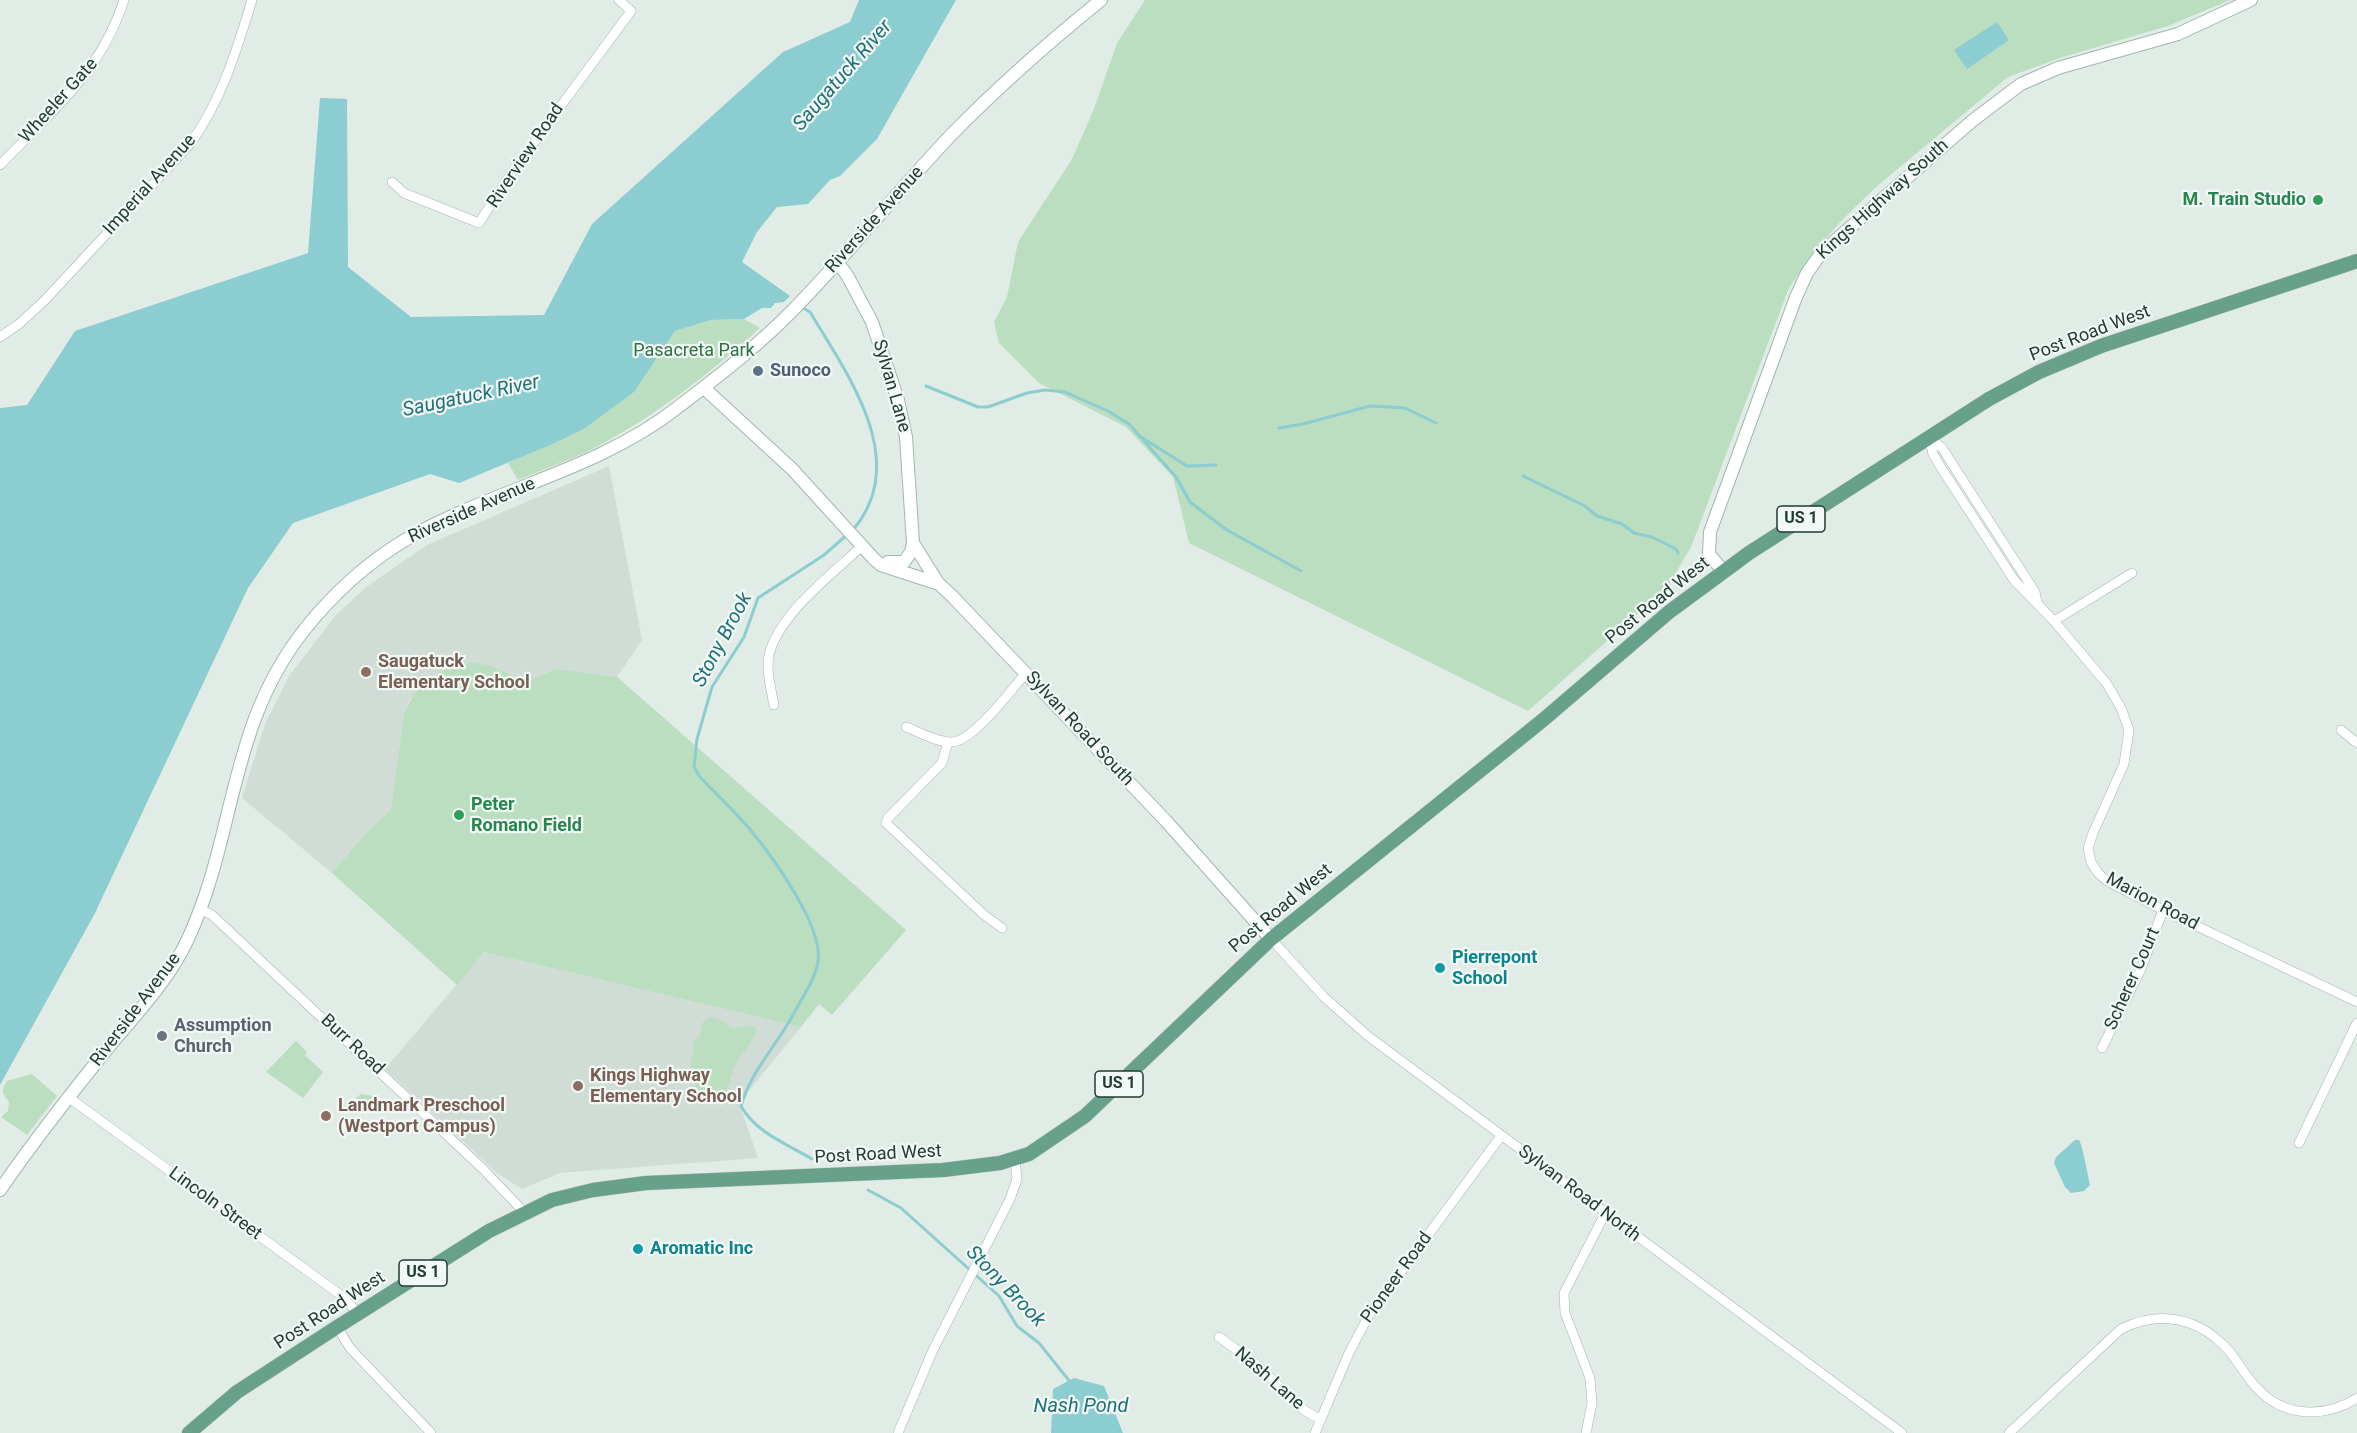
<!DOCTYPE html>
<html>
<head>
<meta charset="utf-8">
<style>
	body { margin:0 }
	canvas { display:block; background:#e2ece6 }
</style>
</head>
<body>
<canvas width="2357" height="1433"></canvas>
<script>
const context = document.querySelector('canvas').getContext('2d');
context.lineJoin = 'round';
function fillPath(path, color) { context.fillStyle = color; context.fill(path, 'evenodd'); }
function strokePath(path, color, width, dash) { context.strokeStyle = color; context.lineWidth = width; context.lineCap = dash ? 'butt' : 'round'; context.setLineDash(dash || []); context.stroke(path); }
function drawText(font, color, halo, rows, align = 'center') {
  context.font = font + ' Roboto,sans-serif'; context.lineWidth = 4.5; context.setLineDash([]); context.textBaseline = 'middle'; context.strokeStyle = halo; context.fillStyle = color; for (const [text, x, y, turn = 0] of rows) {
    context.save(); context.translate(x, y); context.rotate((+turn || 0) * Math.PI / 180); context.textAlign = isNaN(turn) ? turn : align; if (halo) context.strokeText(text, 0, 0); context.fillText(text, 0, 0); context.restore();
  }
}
const built = new Path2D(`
	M609,466L642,640L617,677L557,669L525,681L491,666L445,669L427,681L409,701L404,713L391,810L365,834L332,873L242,798L265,724L289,676L336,615L366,587L427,545Z
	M484,952L801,1027L739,1103L758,1158L560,1173L522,1189L498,1174L385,1069Z`);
const green = new Path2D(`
	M1145,0H2230L2168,26L2063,57L2008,77L1876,187L1843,219L1817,248L1789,288L1691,547L1667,588L1528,711L1189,543L1173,477L1126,427L1039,383L999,343L994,322L1007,297L1018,242L1072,159L1094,109L1117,43Z
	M744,319L760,328C710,373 658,414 598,446C573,459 544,469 518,480L508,463L584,429L634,392L675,331L711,320Z
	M474,663L491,666L525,681L557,669L617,677L906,930L832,1015L819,1004L801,1027L484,952L457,985L332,873L365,834L391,810L404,713C417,684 442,664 474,663Z
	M711,1017L725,1022L731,1028L755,1026L757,1032L735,1065L725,1095L710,1103C698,1094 693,1083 691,1069C689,1059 696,1051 693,1040L699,1038L703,1022Z
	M296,1041L307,1052L305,1055L323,1072L303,1098L266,1072Z
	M32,1074L57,1096L27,1135L1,1117L8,1111L9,1102C2,1094 1,1090 7,1081Z
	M361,1094L373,1096L380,1101L368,1111L356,1098Z`);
const water = new Path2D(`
	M859,0H956L877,139L840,176L830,180L808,204L777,207L757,232L742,262L790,296L784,302L775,303L771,308H762L744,319L711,320L675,331L634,392L584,429L550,445L459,483L430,474L293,523L248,588L94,915L0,1085V408L27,405L75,331L308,253L320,98L347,99L348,267L411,317L544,315L592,224L783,52L850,22Z
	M1997,22L2009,40L1967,69L1954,50Z
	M2075,1140H2079C2083,1147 2088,1176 2090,1185L2084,1191L2071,1193L2065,1187L2054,1163L2056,1157Z
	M1074,1378L1104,1386L1123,1433H1051L1053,1389Z`);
const stream = new Path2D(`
	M800,306L810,312C847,374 912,461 853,530
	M926,386L978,407H988L1027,393L1045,390L1065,392L1108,411L1129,424L1176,477L1190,502L1227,530L1301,571
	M1279,428L1303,424L1370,406L1405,408L1436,423
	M1141,437L1187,466L1216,465
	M1523,476L1585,506L1597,516L1622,524L1634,533L1652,537L1676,549L1678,553
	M812,1159C787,1144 756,1133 741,1106C751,1071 776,1046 793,1015C801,999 815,980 818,962C824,928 774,859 753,833C737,813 717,795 700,777L694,767L697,739L712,687L744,637L758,598L824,555L848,534
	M868,1190L901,1208L999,1296L1017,1326L1039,1343L1071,1383`);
const street = new Path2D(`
	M0,165C52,111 100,74 124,0
	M392,182L404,193L479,223L512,172L631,11L619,0
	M0,337L19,324L45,300L190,144C222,100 236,52 252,0
	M2037,602L2035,592L1951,462L1943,449L1929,437L1933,454L1940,466L2014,580L2054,621L2107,684L2121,708L2129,730L2124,764L2093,833L2088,848L2091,862L2098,873L2107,881L2163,910L2357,1002
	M2054,621L2132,573
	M774,705C771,689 766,671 769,655C779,614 831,575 861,547
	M906,727C919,732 936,742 951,742C972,743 1012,689 1026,673
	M2341,730L2357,743
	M948,742L942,763L888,818L886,823L983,914L1002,928
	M200,909L212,915L483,1169L524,1212
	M1271,939L1324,997L1368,1036L1902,1433
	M2102,1048L2141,969L2163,910
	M68,1097L342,1296L359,1314
	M2299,1143L2357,1023
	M337,1327L350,1348L431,1433
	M1219,1337L1255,1363L1304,1410L1321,1420
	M898,1433L933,1350L1010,1199L1017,1179L1015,1159
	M1315,1433L1349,1353L1369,1315L1501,1136
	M1586,1433L1592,1403L1590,1378L1565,1313L1564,1293L1605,1214
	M2009,1433L2121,1329C2160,1309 2200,1318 2229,1351C2239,1363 2246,1377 2257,1388C2283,1417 2324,1419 2357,1398`);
const secondary = new Path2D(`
	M837,262L847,275L872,322L898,400L906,437L913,543L938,583
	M704,388L792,469L874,559L881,565L939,584L952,596L1166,821L1271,939
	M888,562H904L911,552L913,543
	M1723,571L1709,554L1710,532L1796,297L1807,273L1822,252L1972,121L2021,84L2058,68L2178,34L2251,0
	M0,1190C35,1139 73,1091 112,1043C139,1011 169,979 187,941C237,835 227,727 305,629C333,594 367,563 405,540C493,489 596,471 677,408C717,377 758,346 793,310C848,254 897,192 951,135C998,87 1049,42 1101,0`);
const primary = new Path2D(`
	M189,1433L237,1392L337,1327L489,1231L552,1200L593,1190L646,1183L943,1170L1000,1163L1029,1154L1085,1116L1271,939L1543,720L1669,612L1749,553L1989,399L2039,372L2101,346L2357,261`);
const markers = [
	[2318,200,6,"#2e9e5b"],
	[758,371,6,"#5c6f8a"],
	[366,672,6,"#8d6e63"],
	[459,815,6,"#2e9e5b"],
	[1440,968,6,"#0f9aa8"],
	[162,1036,6,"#6b7280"],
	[578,1086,6,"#8d6e63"],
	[326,1116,6,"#8d6e63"],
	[638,1249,6,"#0f9aa8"]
];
const shields = [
	[1801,519,48],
	[1119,1084,48],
	[423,1273,48]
];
const shieldNames = [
	["US 1",1801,519],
	["US 1",1119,1084],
	["US 1",423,1273]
];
const streetNames = [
	["Wheeler Gate",59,101,-48],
	["Riverview Road",526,156,-56],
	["Imperial Avenue",150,185,-48],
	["Kings Highway South",1883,200,-42],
	["Riverside Avenue",875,220,-48],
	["Post Road West",2090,334,-21],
	["Sylvan Lane",891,386,74],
	["Riverside Avenue",472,511,-24],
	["Post Road West",1658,601,-39],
	["Sylvan Road South",1079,729,47],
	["Marion Road",2152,902,28],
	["Post Road West",1281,909,-40],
	["Scherer Court",2133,979,-66],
	["Riverside Avenue",136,1010,-53],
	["Burr Road",352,1045,43],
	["Post Road West",878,1155,-3],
	["Sylvan Road North",1579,1194,37],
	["Lincoln Street",215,1204,36],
	["Pioneer Road",1397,1278,-54],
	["Post Road West",330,1311,-33],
	["Nash Lane",1269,1379,41]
];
const leisureNames = [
	["M. Train Studio",2306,200],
	["Peter",471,805,"left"],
	["Romano Field",471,826,"left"]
];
const parkNames = [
	["Pasacreta Park",694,351]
];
const serviceNames = [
	["Sunoco",770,371]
];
const educationNames = [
	["Saugatuck",378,662],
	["Elementary School",378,683],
	["Kings Highway",590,1076],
	["Elementary School",590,1097],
	["Landmark Preschool",338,1106],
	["(Westport Campus)",338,1127]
];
const cultureNames = [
	["Pierrepont",1452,958],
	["School",1452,979],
	["Aromatic Inc",650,1249]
];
const worshipNames = [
	["Assumption",174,1026],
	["Church",174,1047]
];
const waterNames = [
	["Saugatuck River",843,76,-49],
	["Saugatuck River",471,397,-12],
	["Stony Brook",723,640,-62],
	["Stony Brook",1005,1287,46],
	["Nash Pond",1081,1407]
];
fillPath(built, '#d0dcd5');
fillPath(green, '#bbddc0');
fillPath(water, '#8bcdd0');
strokePath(stream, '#8bcdd0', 3);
strokePath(street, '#a5b4ac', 10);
strokePath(secondary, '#a0b7ad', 14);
strokePath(primary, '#c1c8c6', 15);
strokePath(street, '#fff', 9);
strokePath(secondary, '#fff', 12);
strokePath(primary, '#67a18b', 14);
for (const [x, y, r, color] of markers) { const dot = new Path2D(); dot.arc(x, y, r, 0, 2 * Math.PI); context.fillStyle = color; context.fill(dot); strokePath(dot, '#f2f8f5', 2); }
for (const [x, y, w] of shields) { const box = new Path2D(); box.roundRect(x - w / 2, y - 13, w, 26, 4.5); context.fillStyle = '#f2f8f5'; context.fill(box); strokePath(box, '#223c32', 1.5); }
drawText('bold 16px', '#223c32', null, shieldNames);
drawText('18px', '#223c32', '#f2f8f5', streetNames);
drawText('bold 18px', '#27864d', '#f2f8f5', leisureNames, 'right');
drawText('18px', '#2d7340', '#f2f8f5', parkNames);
drawText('bold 18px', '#4e5e75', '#f2f8f5', serviceNames, 'left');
drawText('bold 18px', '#785e54', '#f2f8f5', educationNames, 'left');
drawText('bold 18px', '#0d838f', '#f2f8f5', cultureNames, 'left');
drawText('bold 18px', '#5b616d', '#f2f8f5', worshipNames, 'left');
drawText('italic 20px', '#1d7277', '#f2f8f5', waterNames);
</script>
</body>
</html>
